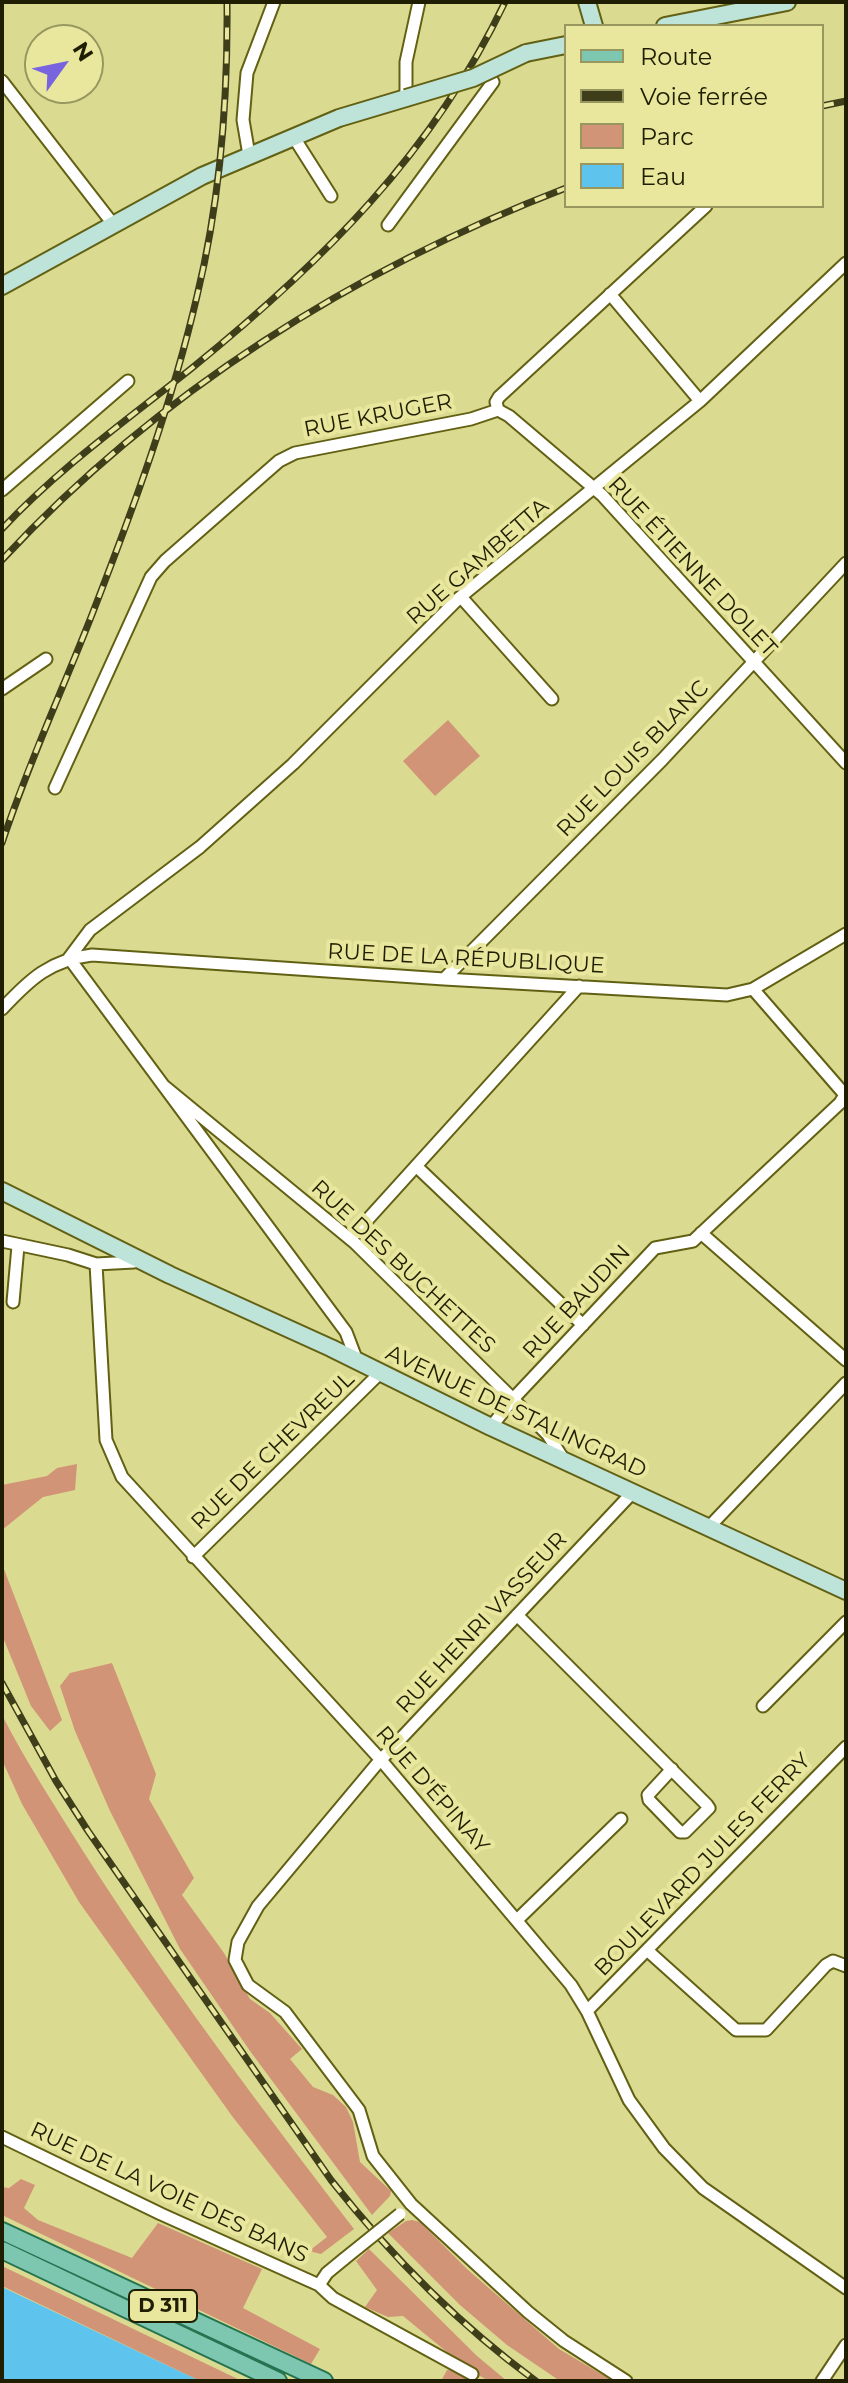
<!DOCTYPE html>
<html>
<head>
<meta charset="utf-8">
<style>
	body { margin:0 }
	#map { position:relative; width:848px; height:2383px; overflow:hidden; background:#dbda91; font-family:Montserrat,sans-serif }
	canvas { display:block }
	.frame { position:absolute; inset:0; border:4px solid #201e02; pointer-events:none }
	.legend { position:absolute; left:564px; top:24px; width:260px; height:184px; box-sizing:border-box; background:#e8e79d; border:2px solid #98975f; margin:0; padding:10px 14px; list-style:none; font-size:24px; color:#201e02 }
	.legend li { display:flex; align-items:center; gap:16px; height:40px }
	.legend b { width:40px; border:2px solid #98975f }
	.north { position:absolute; left:24px; top:24px; width:80px; height:80px; box-sizing:border-box; background:#e8e79d; border:2px solid #98975f; border-radius:50%; rotate:57deg; font-size:22px; font-weight:700; line-height:32px; text-align:center; color:#201e02 }
	.north::after { content:''; display:block; margin:auto; width:28px; height:36px; background:#7864de; clip-path:polygon(50% 0,100% 100%,50% 72%,0 100%) }
</style>
</head>
<body>
<div id="map">
<canvas width="848" height="2383"></canvas>
<div class="frame"></div>
<ul class="legend">
<li><b style="height:10px;background:#7dc7b0"></b>Route</li>
<li><b style="height:10px;background:#3f3e1a"></b>Voie ferrée</li>
<li><b style="height:22px;background:#d19477"></b>Parc</li>
<li><b style="height:22px;background:#5ec4ed"></b>Eau</li>
</ul>
<div class="north">N</div>
</div>
<script>
const context = document.querySelector('canvas').getContext('2d');
context.lineJoin = 'round';
function fillPath(path, color) { context.fillStyle = color; context.fill(path, 'evenodd'); }
function strokePath(path, color, width, dash) { context.strokeStyle = color; context.lineWidth = width; context.lineCap = dash ? 'butt' : 'round'; context.setLineDash(dash || []); context.stroke(path); }
function drawText(font, color, halo, rows, align = 'center') {
  context.font = font + ' Montserrat,sans-serif'; context.lineWidth = 8; context.setLineDash([]); context.textBaseline = 'middle'; context.strokeStyle = halo; context.fillStyle = color; for (const [text, x, y, turn = 0] of rows) {
    context.save(); context.translate(x, y); context.rotate((+turn || 0) * Math.PI / 180); context.textAlign = isNaN(turn) ? turn : align; if (halo) context.strokeText(text, 0, 0); context.fillText(text, 0, 0); context.restore();
  }
}
const green = new Path2D(`
	M448,720L480,756L435,796L403,761Z
	M77,1464L75,1490L43,1497L2,1530V1485L47,1476L57,1468Z
	M2,1564L62,1720L50,1731L31,1706L2,1635Z
	M112,1663L156,1774L149,1799L194,1878L182,1895L224,1953L250,1999L270,2013L302,2049L290,2059L313,2087L333,2095L346,2107L353,2122L360,2162L391,2191L390,2196L372,2215L250,2051L180,1949L110,1811L75,1731L60,1686L70,1673Z
	M2,1715C26,1762 55,1806 83,1851C166,1982 260,2106 354,2229L321,2254L309,2251L327,2237L232,2116L79,1902L22,1804L2,1760Z
	M21,2179L35,2185L24,2208L38,2220L132,2258L158,2223L262,2269L243,2308L320,2349L311,2364L2,2215V2187L9,2188Z
	M412,2220L420,2222L467,2269L559,2349L613,2381H560L507,2345L460,2305L388,2233L406,2221Z
	M369,2249L477,2356L507,2381H489L480,2376L476,2381H441L447,2370L457,2371L464,2366L403,2316L388,2317L365,2307L377,2290L356,2261Z
	M2,2266L242,2381H200L2,2286Z`);
const water = new Path2D(`
	M2,2287L200,2381H2Z`);
const street = new Path2D(`
	M2,81L113,224
	M406,98V62L419,2
	M293,136L331,196
	M249,155L243,120L247,73L274,2
	M388,225L493,82L486,71
	M610,294L700,401
	M498,410L509,416L602,495L846,763
	M2,490L128,381
	M461,597L552,699
	M2,689L46,659
	M55,788L151,577L165,561L279,461L295,453L471,419L498,410L496,402L499,397L706,206
	M69,958L90,930L200,847L293,764L459,598L700,401L846,263
	M69,958L346,1332L357,1361
	M444,979L662,760L846,563
	M753,989L846,1096
	M2,1009C30,979 50,960 92,955L444,979L727,995L753,989L846,934
	M164,1086L355,1243L513,1399L548,1435L564,1460
	M416,1166L583,1325
	M701,1233L846,1360
	M350,1239L579,986
	M2,1241L68,1255L96,1264L134,1262
	M96,1264L106,1440L122,1477L381,1760L571,1985L587,2011L629,2100L664,2148L703,2188L846,2288
	M13,1302L18,1246
	M491,1427L513,1399L655,1248L693,1241L840,1103L845,1095
	M709,1527L846,1383
	M193,1557L380,1373
	M517,1615L707,1805L709,1808L685,1832H680L649,1800L648,1795L672,1769
	M763,1706L846,1622
	M517,1920L621,1819
	M648,1951L736,2030H766L826,1965L833,1961L846,1966
	M587,2011L846,1747
	M2,2137L161,2214L319,2285L333,2298L472,2374
	M319,2285L327,2273L344,2259
	M626,2381L564,2341L528,2312L411,2204L373,2156L359,2110L285,2012L248,1985L235,1960L238,1942L258,1906L376,1765L633,1492
	M822,2381L846,2345`);
const secondary = new Path2D(`
	M587,2L594,26
	M665,26L787,2
	M526,53L566,45
	M2,286L202,176L339,118L406,98
	M2,1191L170,1275L331,1348L491,1427L846,1591`);
const primary = new Path2D(`
	M2,2231L324,2381
	M2,2250L278,2381`);
const rail = new Path2D(`
	M822,106L846,101
	M2,529C59,468 127,420 192,368C321,263 432,155 505,2
	M2,560C158,392 353,270 566,188
	M2,843C28,764 63,689 93,612C133,509 172,404 197,296C220,201 228,100 227,2
	M2,1683L56,1781L88,1831L331,2180C391,2256 458,2324 536,2381`);
const streetBridge = new Path2D(`
	M344,2259L400,2214`);
const secondaryBridge = new Path2D(`
	M406,98L473,78L526,53`);
const shields = [
	[163,2306,68]
];
const shieldNames = [
	["D 311",163,2306]
];
const streetNames = [
	["RUE KRUGER",378,416,-11],
	["RUE GAMBETTA",478,562,-41],
	["RUE ÉTIENNE DOLET",692,567,47],
	["RUE LOUIS BLANC",633,759,-46],
	["RUE DE LA RÉPUBLIQUE",466,959,3],
	["RUE DES BUCHETTES",403,1267,43],
	["RUE BAUDIN",577,1302,-47],
	["AVENUE DE STALINGRAD",516,1412,25],
	["RUE DE CHEVREUL",273,1451,-44],
	["RUE HENRI VASSEUR",482,1623,-47],
	["RUE D'ÉPINAY",432,1790,49],
	["BOULEVARD JULES FERRY",703,1865,-46],
	["RUE DE LA VOIE DES BANS",169,2193,25]
];
fillPath(green, '#d19477');
fillPath(water, '#5ec4ed');
strokePath(street, '#626013', 15);
strokePath(secondary, '#626013', 20);
strokePath(primary, '#257351', 20);
strokePath(street, '#fff', 11);
strokePath(secondary, '#bee3d8', 16);
strokePath(primary, '#7dc7b0', 16);
strokePath(rail, '#3f3e1a', 7);
strokePath(rail, '#e8e79d', 4, [12]);
strokePath(streetBridge, '#626013', 15, []);
strokePath(secondaryBridge, '#626013', 20, []);
strokePath(streetBridge, '#fff', 11);
strokePath(secondaryBridge, '#bee3d8', 16);
for (const [x, y, w] of shields) { const box = new Path2D(); box.roundRect(x - w / 2, y - 16, w, 32, 6); context.fillStyle = '#e8e79d'; context.fill(box); strokePath(box, '#201e02', 2); }
drawText('bold 20px', '#201e02', null, shieldNames);
drawText('22px', '#201e02', '#e8e79d', streetNames);
</script>
</body>
</html>
